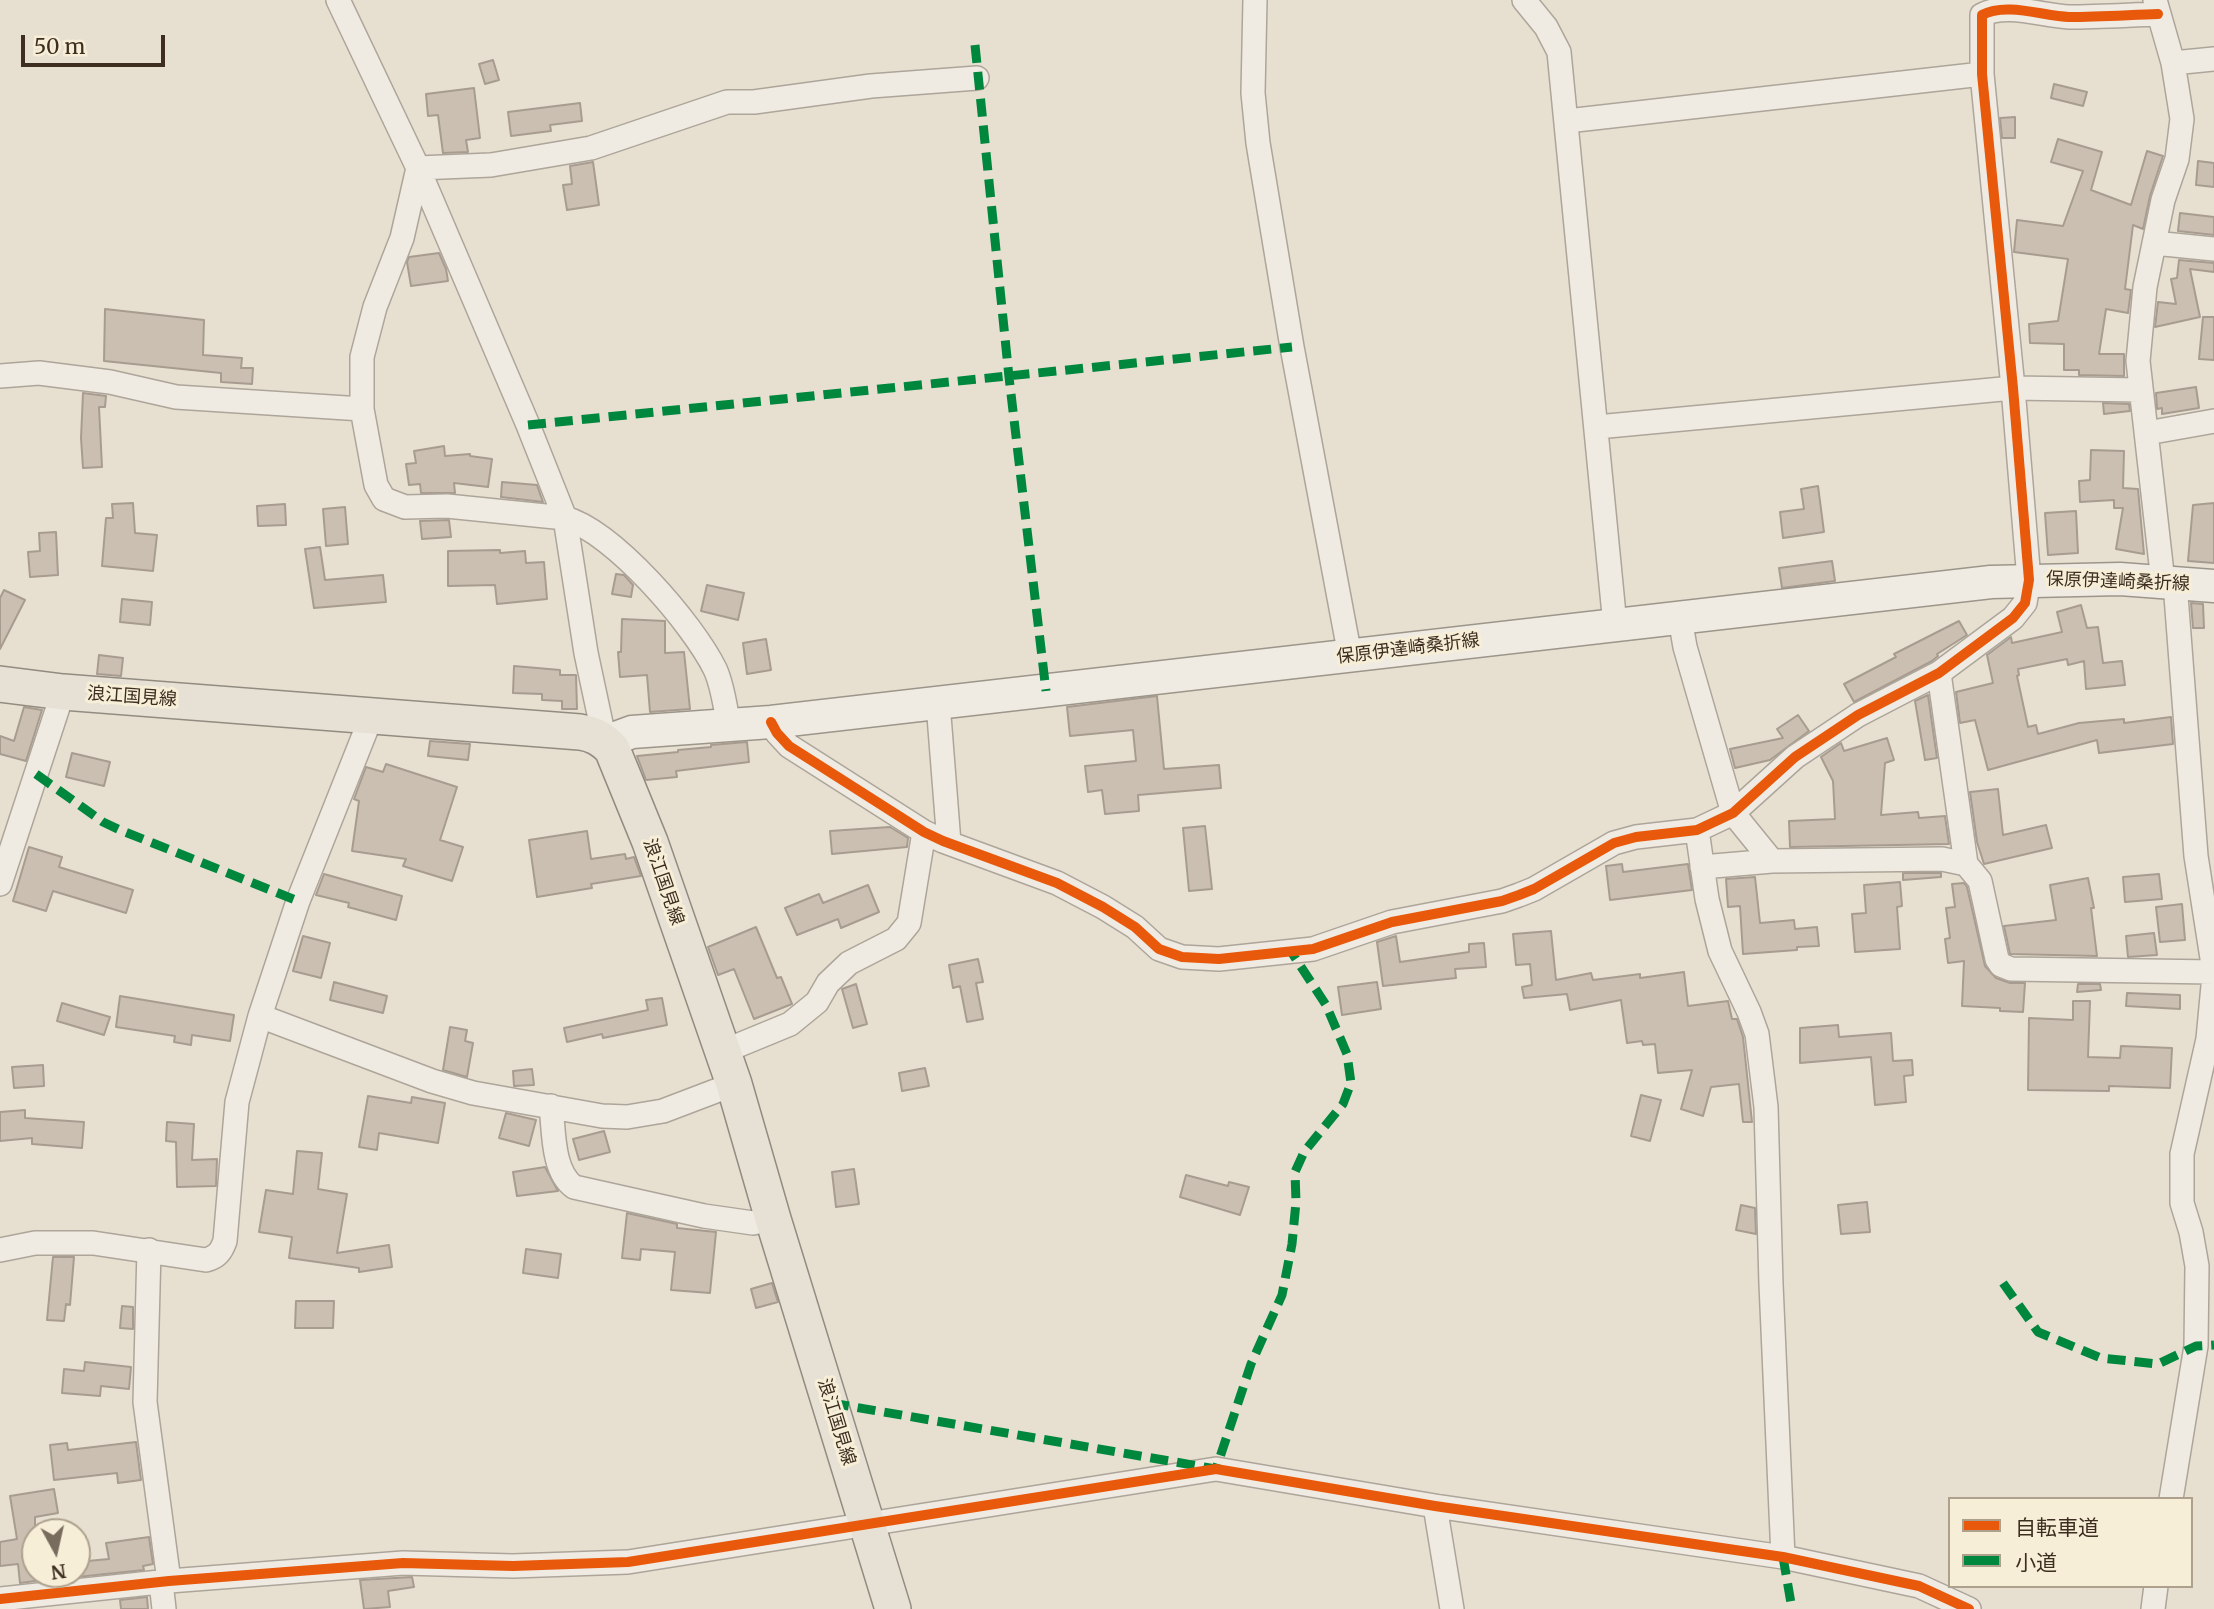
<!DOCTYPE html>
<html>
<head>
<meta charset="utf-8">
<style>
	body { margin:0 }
	#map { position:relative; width:2214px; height:1609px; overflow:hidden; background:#e7e0d1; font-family:Merriweather,"Noto Sans JP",serif }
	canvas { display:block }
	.legend { position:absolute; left:1948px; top:1497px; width:245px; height:91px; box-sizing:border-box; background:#f7eed8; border:2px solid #ada18e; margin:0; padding:9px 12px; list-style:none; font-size:21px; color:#3d2e20 }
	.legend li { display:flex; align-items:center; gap:14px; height:35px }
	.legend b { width:35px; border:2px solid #ada18e }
	.north { position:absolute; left:21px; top:1518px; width:70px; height:70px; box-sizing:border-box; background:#f7eed8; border:2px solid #ada18e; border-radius:50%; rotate:172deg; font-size:19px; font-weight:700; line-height:28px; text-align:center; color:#3d2e20 }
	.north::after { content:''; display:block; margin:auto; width:24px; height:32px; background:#786c5e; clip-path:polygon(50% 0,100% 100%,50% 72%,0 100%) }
	.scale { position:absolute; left:21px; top:35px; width:144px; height:32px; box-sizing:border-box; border:4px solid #3d2e20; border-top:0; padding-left:9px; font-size:21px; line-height:24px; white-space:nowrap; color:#3d2e20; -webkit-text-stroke:5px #f7eed8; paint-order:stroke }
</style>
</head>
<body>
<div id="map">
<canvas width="2214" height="1609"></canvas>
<ul class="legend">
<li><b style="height:9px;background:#e8590c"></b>自転車道</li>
<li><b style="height:9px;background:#00873e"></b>小道</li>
</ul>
<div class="north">N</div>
<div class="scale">50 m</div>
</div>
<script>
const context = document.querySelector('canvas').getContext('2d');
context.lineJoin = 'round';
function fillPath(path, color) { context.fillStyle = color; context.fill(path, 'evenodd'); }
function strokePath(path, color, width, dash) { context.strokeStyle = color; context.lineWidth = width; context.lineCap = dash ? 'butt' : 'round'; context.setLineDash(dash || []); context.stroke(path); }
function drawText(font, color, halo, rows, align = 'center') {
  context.font = font + ' Merriweather,"Noto Sans JP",serif'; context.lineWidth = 6; context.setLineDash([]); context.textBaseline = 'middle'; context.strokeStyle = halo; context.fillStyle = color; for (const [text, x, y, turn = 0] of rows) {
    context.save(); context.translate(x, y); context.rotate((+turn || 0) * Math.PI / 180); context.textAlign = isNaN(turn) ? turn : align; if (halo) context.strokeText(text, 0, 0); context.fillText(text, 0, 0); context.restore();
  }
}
const building = new Path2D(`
	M493,60L499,80L485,84L479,64Z
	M2054,84L2087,92L2083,106L2051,98Z
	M474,88L480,138L466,140L468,152L443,153L438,115L428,116L426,94Z
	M580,103L582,121L550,125L551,131L511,136L508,112Z
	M2015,117V138H2002L2000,118Z
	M2058,139L2102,152L2091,190L2131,205L2147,151L2163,156L2150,196L2143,229L2133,225L2125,289L2131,290L2128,313L2106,309L2099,354H2124V376L2079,375V370H2064V344L2030,343L2029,324L2058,321L2068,259L2014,252L2017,220L2063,226L2083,171L2051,162Z
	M2198,161L2214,163V187L2196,185Z
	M593,162L599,205L567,210L563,185L572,184L570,166Z
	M2180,213L2214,217V235L2178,231Z
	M439,253L446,269L448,281L411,286L407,262L409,257Z
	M2179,260L2214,263V272L2190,269L2200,317L2155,327L2158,302L2176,304L2171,279L2177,278Z
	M105,309L204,320L203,355L242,358L241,368H253L252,384L221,382V373L104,361Z
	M2203,317H2214V360L2199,359Z
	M2196,387L2199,408L2162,414V408L2157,409L2156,393Z
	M83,393L106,396L105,407H99L102,467L83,468L81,438Z
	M2103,403L2129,404L2130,411L2104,414Z
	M444,446L445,456L470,454V456L492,459L488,487L454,483L455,493H421L420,484L409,485L406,464L416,463L414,451Z
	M2091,450L2124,451L2123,488L2138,489L2144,554L2116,549L2123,508H2114V500L2080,502L2079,481L2090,480Z
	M502,482L537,485L543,502L501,497Z
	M1818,486L1824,532L1783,538L1780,512L1804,509L1801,489Z
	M133,503L135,533L157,535L153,571L102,566L106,518H113L112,504Z
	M2214,503V563L2188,561L2193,505Z
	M285,504L286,525L258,526L257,506Z
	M345,507L348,544L326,546L323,509Z
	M2076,511L2078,553L2048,555L2045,513Z
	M449,520L451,537L422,539L420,521Z
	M56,532L58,575L30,577L28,552L40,551L39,533Z
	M320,547L325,580L383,575L386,602L314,608L305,549Z
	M500,550V553L525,551L526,563L544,562L547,599L497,604L495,585L448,586V551Z
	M1832,561L1835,581L1782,588L1779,568Z
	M616,574L624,575L633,585L631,597L612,594Z
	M707,585L744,593L738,620L701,611Z
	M4,590L25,600L0,649V598Z
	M122,599L152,602L150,625L120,622Z
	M2191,603L2203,604L2204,628H2193Z
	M2081,605L2087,628L2098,627L2103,663L2122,661L2125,685L2086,689L2084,661L2068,665L2067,659L2018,669L2019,675L2017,676L2028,727L2036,725L2038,734L2079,723L2124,719V723L2171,717L2173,744L2099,753L2097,740L1988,770L1975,720L1960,723L1956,692L1993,683L1987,655L2011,637L2012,643L2062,632L2057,612Z
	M622,619L665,621V653L684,652L690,709L650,712L647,675L620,677L618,652H621Z
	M1959,621L1967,635L1937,654L1938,656L1932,661L1854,702L1844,684L1896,657L1894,654Z
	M766,639L771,670L747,674L743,643Z
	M99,655L123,658L121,676L97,674Z
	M514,666L560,670V675H576L577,709H562V701L542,700V694L513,693Z
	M1928,695L1937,758L1925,760L1915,701Z
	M1157,696L1164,769L1219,765L1221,788L1138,795L1139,811L1105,814L1102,790L1088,792L1085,766L1136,761L1133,730L1070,736L1067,707Z
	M24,707L42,710L26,761L0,754V736L14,741Z
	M1798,715L1809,731L1770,760L1735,768L1730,749L1783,738L1777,729Z
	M1887,738L1894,760L1885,763L1881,815L1918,812L1919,818L1945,816L1949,844L1790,847L1789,821L1835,819L1833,781L1821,757L1841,743L1844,751Z
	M430,741L470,744L468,760L428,756Z
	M747,742L749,762L676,771L677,777L646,780L637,756L678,752V750L711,747V745Z
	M72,753L110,762L104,786L66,777Z
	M386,764L457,787L440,840L463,847L452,881L403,866L406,859L352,851L359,801L354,799L366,767L383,772Z
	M1998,789L2003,835L2046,825L2052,848L1984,864L1977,842L1970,792Z
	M1205,826L1212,889L1189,891L1183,828Z
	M890,827L908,838L907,847L832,854L830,831Z
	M587,831L591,859L625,854L626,859L634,857L641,876L591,884L592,888L537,897L529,840Z
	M29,847L62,857L59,867L133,890L126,913L53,891L46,911L13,901Z
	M1622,864L1623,872L1688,864L1692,890L1610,900L1606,866Z
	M1903,873H1941V877L1903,880Z
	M324,874L402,896L396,920L348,907L349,903L316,895Z
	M2159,874L2162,899L2125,902L2123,877Z
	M1755,877L1760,923L1794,920L1795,929L1817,927L1819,946L1797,947V950L1743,954L1740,906L1728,907L1726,879Z
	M2088,878L2094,908H2091L2097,956L2010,954L2004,926L2056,920L2050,885Z
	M1900,882L1902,906L1897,907L1900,949L1855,952L1852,914L1866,913L1864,885Z
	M1964,883L1967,887L1985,966L1996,978L2010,983H2025L2023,1012L2000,1011V1008L1962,1006L1964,961L1948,963L1945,939L1950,938L1946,908L1955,907L1952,884Z
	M868,885L879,912L841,928L838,919L797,935L785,908L819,894L823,903Z
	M2182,904L2185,940L2160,942L2156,907Z
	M756,927L777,978L781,977L792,1004L754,1019L734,969L718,975L708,947Z
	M1551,931L1556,980L1591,973L1593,980L1640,974V978L1684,972L1688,1006L1728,1001L1732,1019H1737L1743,1037L1752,1122H1743L1739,1084L1711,1087L1703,1116L1681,1109L1692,1070L1658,1073L1655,1044L1643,1045L1642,1041L1627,1043L1621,1000L1570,1010L1567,994L1524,998L1522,987L1532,985L1530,964L1516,965L1513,934Z
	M2154,933L2157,955L2128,957L2126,936Z
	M303,936L330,943L321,978L293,971Z
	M1396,936L1400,962L1469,952V944L1484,943L1486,967L1455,969L1456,978L1383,986L1377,942Z
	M978,959L983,982L976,983L983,1019L967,1022L960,986L953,988L949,965Z
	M334,982L387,996L383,1013L330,1000Z
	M1377,982L1381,1009L1342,1015L1338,987Z
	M856,984L867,1024L853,1028L842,989Z
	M2078,984H2100L2101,990L2077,992Z
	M2127,993L2180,995V1009L2126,1006Z
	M120,996L234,1015L230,1041L192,1035L191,1045L174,1042L175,1036L116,1027Z
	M662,998L667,1025L603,1038L602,1034L567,1042L564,1028L648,1010L646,1000Z
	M2073,1001H2090L2088,1057L2120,1058L2121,1046L2172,1048L2170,1088L2109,1086V1091L2028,1090L2029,1018L2073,1020Z
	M62,1003L110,1017L104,1035L57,1021Z
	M1838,1025L1839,1037L1891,1033L1893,1061L1912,1060L1913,1075L1904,1076L1906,1102L1875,1105L1871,1057L1800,1063V1028Z
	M450,1027L467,1030L465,1041L473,1043L467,1077L443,1070Z
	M43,1065L44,1086L14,1088L12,1067Z
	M925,1068L929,1086L902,1091L899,1073Z
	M532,1069L534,1085L514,1086L513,1071Z
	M1641,1095L1661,1100L1650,1141L1631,1136Z
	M368,1096L411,1103L412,1097L445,1103L438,1143L379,1133L377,1150L359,1147Z
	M25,1110V1118L84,1122L82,1148L32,1144V1138L0,1141V1112Z
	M506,1113L536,1120L529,1146L499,1138Z
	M167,1122L194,1124L192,1160L217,1159L216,1186L177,1187L176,1142L166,1141Z
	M604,1131L610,1152L579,1160L573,1139Z
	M297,1151L322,1153L318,1189L347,1194L337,1253L389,1245L392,1267L359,1272V1268L289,1258L292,1237L259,1232L266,1190L293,1194Z
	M545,1167L558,1191L517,1196L513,1172Z
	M854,1169L859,1204L836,1207L832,1172Z
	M1186,1175L1228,1186L1229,1182L1249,1187L1240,1215L1180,1197Z
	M1867,1202L1870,1232L1841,1234L1838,1205Z
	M1741,1205L1755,1208L1756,1234L1736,1230Z
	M627,1213L677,1224V1228L716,1232L710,1293L671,1290L675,1252L641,1249L640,1260L622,1258Z
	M526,1249L561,1254L558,1278L523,1273Z
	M53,1257H74L70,1305L66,1304L64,1321L47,1320Z
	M772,1283L778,1302L756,1308L751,1289Z
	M296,1301H334L333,1328H295Z
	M122,1306L133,1307V1329L120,1328Z
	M85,1362L131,1367L129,1389L101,1386L100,1396L62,1393L64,1369L84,1371Z
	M136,1442L141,1480L118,1483L117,1473L54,1480L50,1445L67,1443L68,1450Z
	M54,1489L58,1513L35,1517V1581L20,1583L18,1564L0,1566V1542L17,1539L10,1496Z
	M149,1537L153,1564L143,1566L144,1570L77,1577V1562L109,1559L106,1543Z
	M412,1577L414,1587L388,1591L390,1607L364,1609L360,1580Z
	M147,1597L148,1609H121L120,1600Z`);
const street = new Path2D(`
	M338,0L418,168L528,425L565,518L586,653L605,742
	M1255,0L1253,93L1258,143L1292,347L1350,656
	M1524,0L1546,27L1559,52L1615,625
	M2155,0L2173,63L2182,119L2177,159L2163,200L2145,287L2138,361L2163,582
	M2173,63L2214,59
	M1567,121L1982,74
	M2154,243L2214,249
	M0,376L39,373L110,382L176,397L362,409
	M1597,427L2013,388L2140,390
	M2147,433L2214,421
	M2175,583L2196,856L2214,971
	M1680,618L1685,647L1733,813L1772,861L1942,859L1966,864
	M1939,673L1966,864L1980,881L1997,959L2001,965L2011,969L2214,972
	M938,703L949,843
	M771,722L777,733L789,746L924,832L943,841L1057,883L1103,907L1135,927L1159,949L1182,957L1219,959L1313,949L1392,922L1502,901L1519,895L1534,889L1614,843L1636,837L1697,830L1733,813L1795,757L1858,715L1939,673L2013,618L2025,603L2029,580L2013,388L1982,74V15C2006,2 2043,16 2069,17C2099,17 2128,15 2158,14
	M729,726C725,707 723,686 715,669C693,624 614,532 565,518L447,506L405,507L384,499L376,485L362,409V357L375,307L402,238L418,168L491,165L591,148L727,102H754L871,86L977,78
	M1697,830L1707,899L1720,951L1749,1012L1757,1034L1766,1107L1771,1284L1783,1557
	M1702,867L1772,861
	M0,884L63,692
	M260,1016L432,1081L473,1093L602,1116L627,1117L663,1111L734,1084
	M722,1052L790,1024L817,1002L828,983L849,963L896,939L909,923L924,832
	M551,1106C554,1131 552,1171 574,1187L704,1216L753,1223L773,1219
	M0,1250L35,1243H93L206,1260C217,1257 221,1252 225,1241L237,1102L260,1016L298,901L372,715
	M149,1250L145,1402L169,1581
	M2171,1499L2196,1346L2197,1266L2191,1232L2182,1203V1154L2208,1039L2214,975
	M1435,1506L1452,1609
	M161,1582L164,1609
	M0,1599L169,1581L403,1563L513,1566L628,1562L1216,1469L1435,1506L1783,1557L1919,1586L1969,1609
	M2153,1609L2156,1586`);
const secondary = new Path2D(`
	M605,742L632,732L771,722L1991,582L2120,579L2214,586`);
const primary = new Path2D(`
	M0,684L63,692L580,732C594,734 602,739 612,749L650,842L734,1084L773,1219L893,1609`);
const quiet = new Path2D(`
	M975,45L1009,377L1046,691
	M528,425L1292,347
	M36,774L103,822L120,830L298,901
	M2003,1283L2038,1332L2101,1358L2158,1364L2196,1346L2214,1345
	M831,1403L1216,1469L1251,1364L1282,1295L1292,1244L1296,1202L1295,1172L1304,1152L1343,1104L1351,1083L1347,1054L1326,1005L1292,953
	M1783,1557L1792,1609`);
const cycleway = new Path2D(`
	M771,722L777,733L789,746L924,832L943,841L1057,883L1103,907L1135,927L1159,949L1182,957L1219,959L1313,949L1392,922L1502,901L1519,895L1534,889L1614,843L1636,837L1697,830L1733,813L1795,757L1858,715L1939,673L2013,618L2025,603L2029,580L2013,388L1982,74V15C2006,2 2043,16 2069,17C2099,17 2128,15 2158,14
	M0,1599L169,1581L403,1563L513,1566L628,1562L1216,1469L1435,1506L1783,1557L1919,1586L1969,1609`);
const streetNames = [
	["保原伊達崎桑折線",2118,582,2],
	["保原伊達崎桑折線",1408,649,-7],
	["浪江国見線",132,697,4],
	["浪江国見線",663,882,71],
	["浪江国見線",836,1422,73]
];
fillPath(building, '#cbbfb2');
strokePath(building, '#a89c90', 2);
strokePath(street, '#ada599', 26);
strokePath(secondary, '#9c958a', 35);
strokePath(primary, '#928b80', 38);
strokePath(street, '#efebe3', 23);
strokePath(secondary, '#efebe3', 32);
strokePath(primary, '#e6e1d4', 35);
strokePath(quiet, '#00873e', 9, [18, 9]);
strokePath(cycleway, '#e8590c', 10);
drawText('18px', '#3d2e20', '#f7eed8', streetNames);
</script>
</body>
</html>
